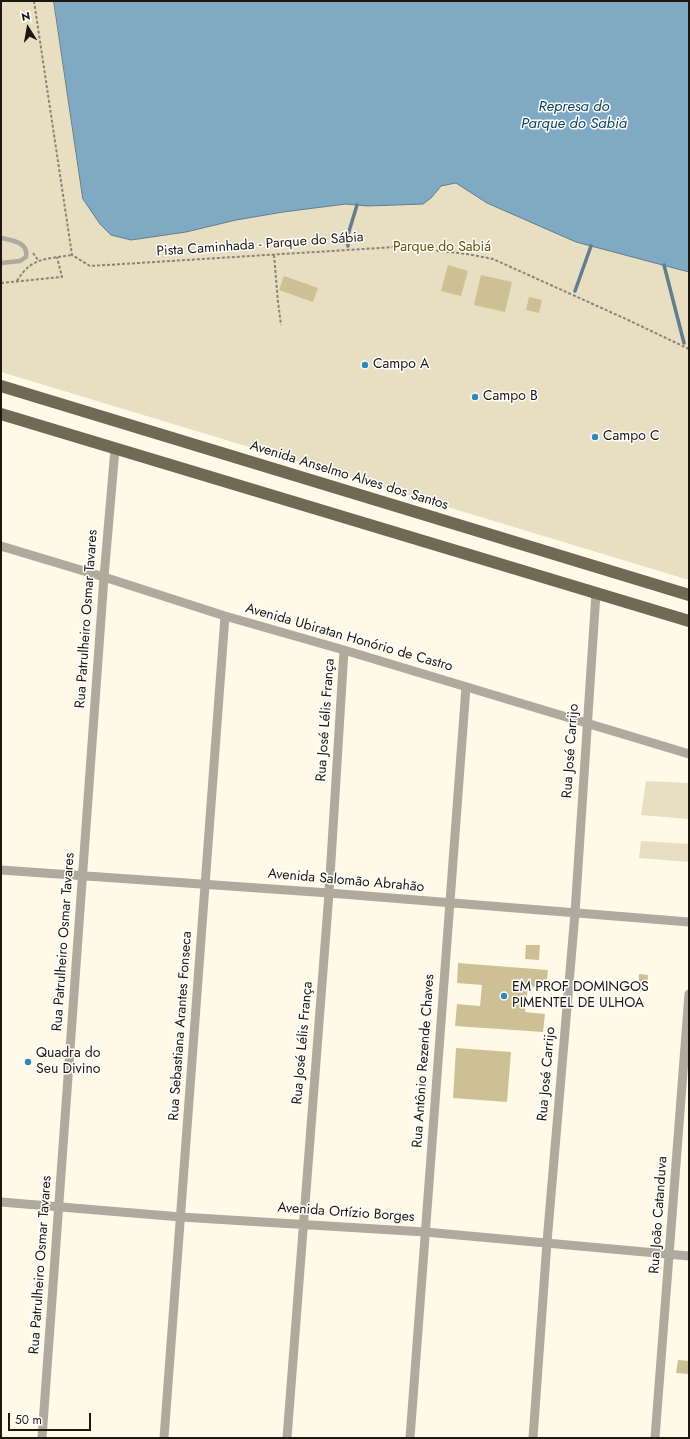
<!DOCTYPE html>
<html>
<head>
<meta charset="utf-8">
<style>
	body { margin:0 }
	#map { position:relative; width:690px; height:1439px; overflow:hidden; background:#fff9e8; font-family:Jost,sans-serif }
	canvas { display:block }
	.frame { position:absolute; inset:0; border:2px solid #1c180e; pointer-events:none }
	.north { position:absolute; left:8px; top:8px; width:40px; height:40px; -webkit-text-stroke:3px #fff; paint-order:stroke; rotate:349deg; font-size:11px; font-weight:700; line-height:16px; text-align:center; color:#1c180e }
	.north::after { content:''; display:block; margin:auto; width:14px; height:18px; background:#1c180e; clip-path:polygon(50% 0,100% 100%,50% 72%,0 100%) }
	.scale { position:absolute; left:8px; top:1413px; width:83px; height:18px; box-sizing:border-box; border:2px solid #1c180e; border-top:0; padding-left:5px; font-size:12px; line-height:14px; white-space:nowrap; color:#1c180e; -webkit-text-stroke:3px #fff; paint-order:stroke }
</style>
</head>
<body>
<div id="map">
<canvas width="690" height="1439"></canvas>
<div class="frame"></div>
<div class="north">N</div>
<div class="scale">50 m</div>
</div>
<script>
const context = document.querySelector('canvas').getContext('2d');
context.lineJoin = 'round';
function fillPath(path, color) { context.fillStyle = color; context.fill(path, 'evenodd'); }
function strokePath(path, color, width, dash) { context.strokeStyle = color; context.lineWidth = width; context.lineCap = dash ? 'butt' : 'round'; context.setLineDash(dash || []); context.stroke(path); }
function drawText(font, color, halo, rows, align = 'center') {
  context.font = font + ' Jost,sans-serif'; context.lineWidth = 3; context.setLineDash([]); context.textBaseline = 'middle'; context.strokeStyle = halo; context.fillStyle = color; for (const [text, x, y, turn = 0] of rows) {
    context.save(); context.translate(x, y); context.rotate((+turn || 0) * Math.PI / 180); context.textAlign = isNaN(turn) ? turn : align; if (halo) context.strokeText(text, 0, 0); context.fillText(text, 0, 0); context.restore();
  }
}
const green = new Path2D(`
	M1,1H689V580L1,372Z
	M646,781L689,783V819L641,815Z
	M641,841L689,844V862L639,858Z`);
const water = new Path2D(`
	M54,1H689V272L576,242L487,203L456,183L441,186L431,198L423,204L368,206L346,204L283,212L236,220L186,232L131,240L111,235L100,224L83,199Z`);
const stream = new Path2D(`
	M348,246L347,238L357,205
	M664,265L684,343
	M575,291L591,246`);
const building = new Path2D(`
	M448,265L468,271L461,296L441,291Z
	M481,275L512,282L505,312L474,305Z
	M284,276L318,288L313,302L279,290Z
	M529,297L542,300L539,313L526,310Z
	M526,945H540L539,960L525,959Z
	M458,963L548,970L546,988L528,986L525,1012L545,1014L543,1032L455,1026L457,1004L480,1006L482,985L457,983Z
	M639,974L648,975L647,992L638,991Z
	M456,1048L511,1052L507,1102L453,1098Z
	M678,1360L689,1361V1374L676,1373Z`);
const path = new Path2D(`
	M34,1L72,255L90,266L395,247H404L467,254L493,259L626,319L689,349
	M33,253L38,260
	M274,255L278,302L281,325
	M17,281C31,257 47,259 72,255
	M1,283L62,277L57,257`);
const service = new Path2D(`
	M1,238C11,240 29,242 26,257L20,261L1,263`);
const minor = new Path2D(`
	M1,546L104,577L225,616L344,650L689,754
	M1,870L329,893L689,922
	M1,1202L181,1217L425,1232L689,1256
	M42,1438L104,577L115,449
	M164,1438L225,616
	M287,1438L329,893L344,650
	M410,1438L466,687
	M533,1438L547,1242L575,913L596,593
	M655,1438L689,994`);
const primary = new Path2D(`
	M1,386L689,595
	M1,414L689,621`);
const markers = [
	[365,365,4,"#3088b6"],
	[475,397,4,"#3088b6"],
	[595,437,4,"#3088b6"],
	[504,996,4,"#3088b6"],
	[28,1062,4,"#3088b6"]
];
const streetNames = [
	["Pista Caminhada - Parque do Sábia",260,245,-4],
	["Avenida Anselmo Alves dos Santos",349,476,17],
	["Rua Patrulheiro Osmar Tavares",87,619,-86],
	["Avenida Ubiratan Honório de Castro",349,638,16],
	["Rua José Lélis França",326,720,-86],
	["Rua José Carrijo",571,751,-86],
	["Avenida Salomão Abrahão",346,881,5],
	["Rua Patrulheiro Osmar Tavares",64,942,-86],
	["Rua Sebastiana Arantes Fonseca",181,1026,-86],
	["Rua José Lélis França",303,1043,-85],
	["Rua Antônio Rezende Chaves",424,1061,-86],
	["Rua José Carrijo",547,1074,-85],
	["Avenida Ortízio Borges",346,1213,4],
	["Rua João Catanduva",659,1215,-86],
	["Rua Patrulheiro Osmar Tavares",41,1265,-86]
];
const parkNames = [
	["Parque do Sabiá",442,248]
];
const poiNames = [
	["Campo A",373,365],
	["Campo B",483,397],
	["Campo C",603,437],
	["EM PROF DOMINGOS",512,988],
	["PIMENTEL DE ULHOA",512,1004],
	["Quadra do",36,1054],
	["Seu Divino",36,1070]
];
const waterNames = [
	["Represa do",574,107],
	["Parque do Sabiá",574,124]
];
fillPath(green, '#e8dec2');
fillPath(water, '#80aac4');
strokePath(water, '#627e8d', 1);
strokePath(stream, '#627e8d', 3.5);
fillPath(building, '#cec095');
strokePath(path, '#898476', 2, [3, 2]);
strokePath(service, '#aeaa9e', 4.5);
strokePath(minor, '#aeaa9e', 9);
strokePath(primary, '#716954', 12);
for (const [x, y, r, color] of markers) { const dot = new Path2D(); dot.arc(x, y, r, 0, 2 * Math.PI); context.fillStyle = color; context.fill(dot); strokePath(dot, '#fff', 1.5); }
drawText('14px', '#1c180e', '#fff', streetNames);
drawText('14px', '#655002', '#fff', parkNames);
drawText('14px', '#1c180e', '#fff', poiNames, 'left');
drawText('italic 15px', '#0c435e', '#fff', waterNames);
</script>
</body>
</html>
